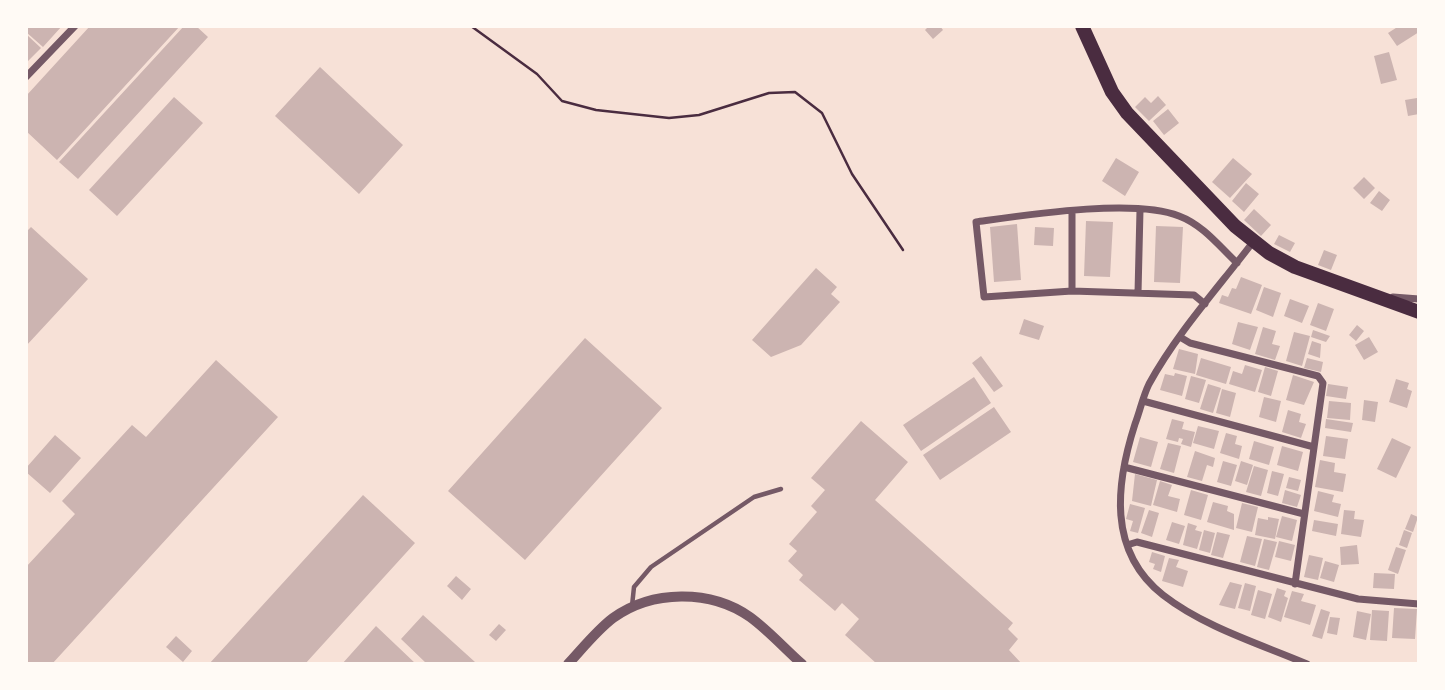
<!DOCTYPE html>
<html>
<head>
<meta charset="utf-8">
<style>
	body { margin:0 }
	#map { position:relative; width:1445px; height:690px; overflow:hidden; background:#f7e1d7; font-family:"Noto Sans",sans-serif }
	canvas { display:block }
	.frame { position:absolute; inset:0; border:28px solid #fffaf5; pointer-events:none }
</style>
</head>
<body>
<div id="map">
<canvas width="1445" height="690"></canvas>
<div class="frame"></div>
</div>
<script>
const context = document.querySelector('canvas').getContext('2d');
context.lineJoin = 'round';
function fillPath(path, color) { context.fillStyle = color; context.fill(path, 'evenodd'); }
function strokePath(path, color, width, dash) { context.strokeStyle = color; context.lineWidth = width; context.lineCap = dash ? 'butt' : 'round'; context.setLineDash(dash || []); context.stroke(path); }
const building = new Path2D(`
	M26,26H62L43,47L26,32Z
	M90,26H180L57,160L26,131V96Z
	M184,26H196L208,37L78,179L59,162Z
	M929,26H940L943,30L933,39L925,30Z
	M1399,26H1419V32L1397,46L1388,33Z
	M26,34L41,48L26,63Z
	M1389,52L1397,80L1381,84L1374,56Z
	M320,67L403,145L359,194L275,116Z
	M1158,96L1166,105L1149,121L1135,107L1145,97L1151,103Z
	M174,97L203,123L117,216L89,190Z
	M1417,98L1419,114L1408,116L1405,100Z
	M1168,109L1179,123L1164,135L1153,121Z
	M1116,158L1139,172L1125,196L1102,181Z
	M1233,158L1252,174L1230,198L1212,182Z
	M1364,177L1375,188L1364,199L1353,188Z
	M1246,183L1259,194L1244,212L1232,201Z
	M1379,191L1390,200L1382,211L1370,203Z
	M1254,209L1271,225L1261,236L1244,220Z
	M1086,221L1113,222L1110,277L1084,276Z
	M1017,224L1021,280L994,282L990,227Z
	M1156,226L1183,227L1180,283L1154,282Z
	M31,227L88,279L26,346V232Z
	M1035,227L1054,228L1053,246L1034,245Z
	M1279,235L1295,243L1290,252L1274,244Z
	M1324,250L1337,255L1331,270L1318,265Z
	M816,268L837,287L831,294L840,302L801,345L771,357L752,340Z
	M1241,277L1262,285L1251,314L1219,303L1222,295L1228,297L1232,288L1236,289Z
	M1264,287L1281,293L1273,317L1256,310Z
	M1290,299L1309,306L1302,323L1284,316Z
	M1318,303L1334,309L1326,331L1310,325Z
	M1024,319L1044,326L1039,340L1019,334Z
	M1238,322L1258,327L1250,350L1232,344Z
	M1357,325L1364,331L1356,341L1349,335Z
	M1263,327L1276,331L1272,344L1280,346L1275,360L1255,354Z
	M1313,330L1330,336L1326,342L1311,337Z
	M1294,332L1310,336L1302,366L1286,361Z
	M1369,337L1378,352L1364,360L1355,345Z
	M585,338L662,408L525,560L448,491Z
	M1312,341L1321,344L1320,358L1308,354Z
	M1179,349L1198,354L1195,374L1173,369Z
	M981,356L1003,386L994,392L972,363Z
	M1201,358L1231,367L1226,384L1196,375Z
	M1307,358L1323,362L1321,372L1304,368Z
	M216,360L278,417L52,664H26V567L75,514L62,501L132,425L146,437Z
	M1245,365L1262,370L1255,392L1229,384L1233,371L1242,374Z
	M1265,367L1278,371L1271,396L1258,392Z
	M1175,373L1187,376L1182,396L1160,390L1165,374L1174,376Z
	M1293,375L1314,382L1304,405L1286,400Z
	M1191,376L1206,380L1199,403L1185,399Z
	M974,377L991,403L921,451L903,425Z
	M1396,379L1409,383L1407,389L1412,391L1407,408L1389,402Z
	M1208,384L1221,388L1213,413L1200,409Z
	M1328,384L1348,387L1346,399L1326,396Z
	M1222,389L1236,393L1230,417L1216,413Z
	M1264,397L1281,401L1276,422L1259,417Z
	M1364,400L1378,402L1375,422L1362,420Z
	M1329,401L1351,403L1350,420L1327,418Z
	M994,407L1011,432L940,480L923,455Z
	M1288,410L1301,414L1299,422L1306,424L1301,438L1282,432Z
	M1172,419L1184,422L1182,429L1195,432L1191,447L1181,444L1183,439L1179,438L1178,442L1166,439Z
	M1326,419L1353,423L1351,432L1325,428Z
	M861,421L908,462L875,500L1013,623L1008,629L1018,639L1009,650L1022,664H877L845,635L859,619L842,603L835,611L799,580L803,575L788,561L797,551L789,544L817,512L811,506L825,490L811,478Z
	M1198,426L1219,431L1214,449L1193,443Z
	M1226,433L1237,436L1235,444L1242,446L1239,459L1220,453Z
	M55,435L81,458L50,493L26,472V468Z
	M1326,436L1348,439L1345,459L1323,456Z
	M1140,437L1158,442L1151,467L1133,462Z
	M1392,438L1411,447L1396,478L1377,469Z
	M1254,441L1274,447L1269,465L1249,459Z
	M1168,443L1181,446L1174,473L1160,469Z
	M1282,446L1303,452L1298,471L1277,465Z
	M1195,451L1215,458L1213,467L1207,465L1202,481L1187,477Z
	M1320,460L1335,463L1334,472L1346,474L1343,492L1315,487Z
	M1223,461L1237,465L1231,486L1217,482Z
	M1241,461L1253,465L1247,485L1235,481Z
	M1254,466L1268,470L1261,496L1246,492Z
	M1272,471L1284,474L1278,496L1267,493Z
	M1135,474L1157,480L1151,506L1132,501Z
	M1289,477L1301,480L1298,491L1286,488Z
	M1160,481L1172,485L1168,496L1180,499L1177,512L1153,505Z
	M1191,490L1208,495L1201,520L1184,515Z
	M1285,490L1301,495L1297,507L1282,503Z
	M1318,491L1334,495L1332,502L1341,504L1338,517L1314,511Z
	M363,495L415,543L305,664H209Z
	M1213,502L1228,506L1227,511L1234,514V530L1207,522Z
	M1242,503L1258,507L1252,532L1236,528Z
	M1130,504L1145,508L1138,533L1130,531L1133,521L1126,519Z
	M1149,510L1159,513L1152,537L1141,533Z
	M1344,510L1355,511L1354,519L1364,520L1361,537L1341,534Z
	M1411,514L1418,517L1413,532L1405,529Z
	M1282,516L1297,520L1292,541L1276,537Z
	M1268,517L1279,519L1275,539L1255,535L1258,518L1268,520Z
	M1314,520L1338,524L1336,536L1312,531Z
	M1172,522L1185,526L1179,544L1166,540Z
	M1188,523L1197,526L1195,530L1202,532L1197,549L1183,545Z
	M1204,530L1215,533L1210,553L1199,550Z
	M1404,530L1412,533L1407,548L1399,545Z
	M1217,532L1230,535L1223,558L1211,555Z
	M1247,536L1262,539L1255,566L1240,562Z
	M1264,539L1277,542L1269,570L1257,567Z
	M1279,541L1295,545L1291,561L1275,557Z
	M1357,545L1359,564L1341,565L1340,547Z
	M1396,547L1406,550L1398,574L1388,570Z
	M1152,552L1165,556L1161,572L1153,569L1155,564L1149,562Z
	M1309,555L1323,558L1318,580L1304,577Z
	M1169,558L1179,560L1176,567L1188,571L1183,587L1162,581Z
	M1325,561L1339,565L1334,582L1320,578Z
	M1374,573L1395,574L1394,589L1373,588Z
	M456,576L471,589L462,600L447,586Z
	M1230,582L1242,585L1235,609L1219,605Z
	M1245,583L1256,586L1250,611L1238,608Z
	M1277,588L1286,591L1284,596L1288,598L1281,622L1268,617Z
	M1258,590L1272,594L1265,619L1251,615Z
	M1292,591L1304,594L1301,601L1316,605L1310,625L1284,617Z
	M1394,608L1417,609L1415,639L1392,638Z
	M1321,609L1330,612L1322,639L1312,636Z
	M1372,610L1389,611L1387,641L1370,640Z
	M1357,611L1371,614L1366,640L1353,637Z
	M423,615L475,662L474,664H427L401,639Z
	M1330,617L1340,618L1337,635L1327,633Z
	M499,624L506,630L496,641L489,635Z
	M376,626L416,664H342Z
	M176,636L192,651L183,662L166,647Z`);
const path = new Path2D(`
	M471,26L537,74L562,101L596,110L669,118L699,115L769,93L795,92L822,113L852,174L903,250`);
const service = new Path2D(`
	M632,606L634,587L651,567L754,497L781,489`);
const minor = new Path2D(`
	M26,77L75,26
	M1253,242C1218,288 1177,333 1149,384C1143,396 1140,411 1135,424C1116,483 1107,551 1163,595C1204,627 1260,644 1307,664
	M1072,291V211
	M1138,293L1140,210
	M1393,297L1419,299
	M1205,304L1194,295L1072,291L984,297L976,222C1026,215 1134,198 1179,216C1203,225 1219,246 1237,263
	M1180,337L1190,343L1318,376L1323,383L1295,584
	M1143,401L1314,447
	M1124,467L1304,514
	M1127,545L1137,542L1358,599L1419,604`);
const tertiary = new Path2D(`
	M568,664C582,649 597,630 613,618C652,590 710,589 750,617C768,630 785,649 802,664`);
const trunk = new Path2D(`
	M1082,26L1112,92L1127,113L1235,226L1269,253L1295,267L1419,312`);
fillPath(building, '#ccb4b1');
strokePath(path, '#4a2c40', 2.5);
strokePath(service, '#755966', 4.5);
strokePath(minor, '#755966', 7);
strokePath(tertiary, '#755966', 10);
strokePath(trunk, '#4a2c40', 14);
</script>
</body>
</html>
